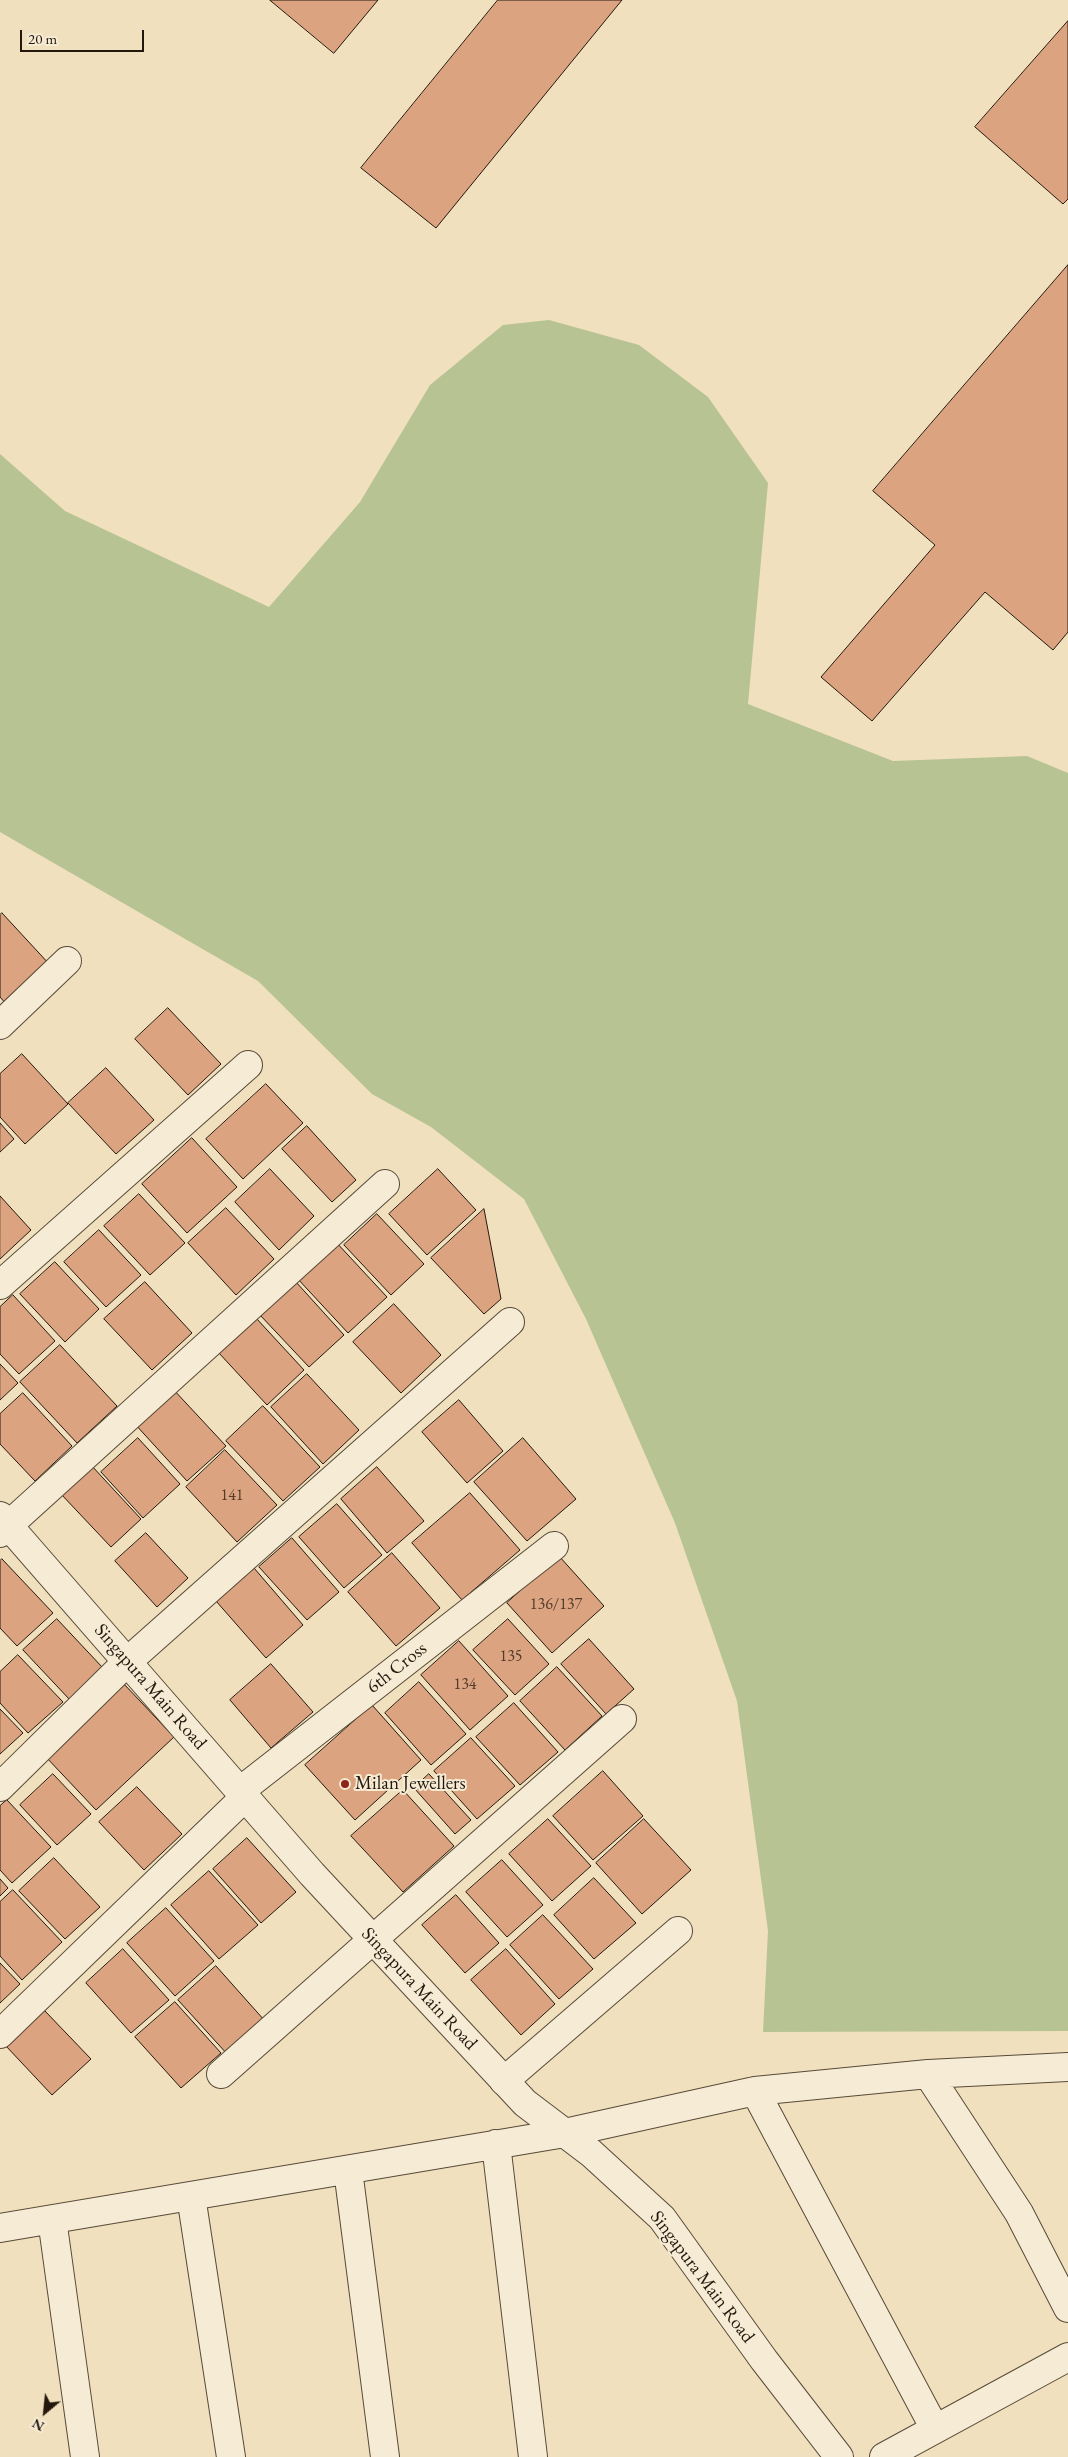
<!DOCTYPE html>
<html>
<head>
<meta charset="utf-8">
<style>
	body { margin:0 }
	#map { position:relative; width:1068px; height:2457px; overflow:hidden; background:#f1e0bd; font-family:"EB Garamond",serif }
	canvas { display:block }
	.north { position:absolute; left:20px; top:2387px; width:50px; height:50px; -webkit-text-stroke:4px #f6ebd4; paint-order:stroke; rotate:208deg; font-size:14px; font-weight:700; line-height:20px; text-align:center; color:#24180e }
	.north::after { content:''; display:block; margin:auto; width:18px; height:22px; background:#24180e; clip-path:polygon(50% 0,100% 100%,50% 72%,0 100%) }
	.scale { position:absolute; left:20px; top:30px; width:124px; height:22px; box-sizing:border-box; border:2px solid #24180e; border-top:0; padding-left:6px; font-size:15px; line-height:18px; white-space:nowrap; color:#24180e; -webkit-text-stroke:4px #f6ebd4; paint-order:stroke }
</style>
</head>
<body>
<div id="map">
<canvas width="1068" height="2457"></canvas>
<div class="north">N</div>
<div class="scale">20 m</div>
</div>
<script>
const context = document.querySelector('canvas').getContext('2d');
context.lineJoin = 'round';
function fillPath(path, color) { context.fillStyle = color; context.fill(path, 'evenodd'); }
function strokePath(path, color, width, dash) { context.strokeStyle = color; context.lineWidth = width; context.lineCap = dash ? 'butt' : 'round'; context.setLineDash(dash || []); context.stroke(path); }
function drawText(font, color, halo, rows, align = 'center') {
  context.font = font + ' "EB Garamond",serif'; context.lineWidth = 4; context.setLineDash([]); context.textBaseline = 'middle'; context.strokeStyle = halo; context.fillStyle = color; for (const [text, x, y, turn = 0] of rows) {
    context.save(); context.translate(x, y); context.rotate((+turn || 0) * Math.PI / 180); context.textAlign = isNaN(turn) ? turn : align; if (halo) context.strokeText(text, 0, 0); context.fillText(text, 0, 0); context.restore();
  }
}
const green = new Path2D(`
	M549,320L639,345L708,397L768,483L748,704L893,761L1027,756L1068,773V2031L763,2032L768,1931L737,1701L675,1523L586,1319L524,1199L431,1127L372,1094L258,981L0,832V454L65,511L269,607L360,502L430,385L503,325Z`);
const building = new Path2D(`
	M270,0H378L334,53Z
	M498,0H622L436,228L361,168Z
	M1068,21V199L1063,204L975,127Z
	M1068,265V632L1053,650L985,592L872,721L821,677L935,545L873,491Z
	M2,913L51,966L8,1006L0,997V915Z
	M168,1008L221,1064L188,1095L135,1039Z
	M22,1054L68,1104L25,1144L0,1117V1074Z
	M106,1068L154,1120L116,1154L68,1103Z
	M266,1084L303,1123L243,1179L206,1139Z
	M0,1123L14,1139L0,1152Z
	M307,1126L356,1180L332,1202L282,1149Z
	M192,1138L237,1187L187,1233L142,1184Z
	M270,1169L314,1216L279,1250L235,1202Z
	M438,1169L476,1210L427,1255L389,1214Z
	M139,1194L185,1243L150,1275L104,1226Z
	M0,1196L31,1230L0,1259Z
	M226,1208L274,1259L236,1295L188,1243Z
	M484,1209L501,1299L484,1314L431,1258Z
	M377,1214L424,1264L391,1295L344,1245Z
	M99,1230L141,1275L106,1307L64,1262Z
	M335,1241L387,1297L348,1333L296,1277Z
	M55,1262L99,1309L65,1342L20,1294Z
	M145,1282L192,1333L152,1370L104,1319Z
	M296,1282L344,1335L309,1367L260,1315Z
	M13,1295L55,1341L19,1374L0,1354V1307Z
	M394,1304L441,1355L401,1393L353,1342Z
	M256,1318L304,1370L267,1405L218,1352Z
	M60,1345L117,1406L77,1443L20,1382Z
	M0,1364L18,1383L0,1400Z
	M307,1374L359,1430L323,1464L271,1407Z
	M172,1388L226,1446L187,1481L134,1423Z
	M23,1393L72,1446L35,1481L0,1444V1414Z
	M459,1400L503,1451L467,1483L422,1432Z
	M263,1406L320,1467L283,1501L226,1441Z
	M138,1438L180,1484L143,1518L101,1472Z
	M523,1438L576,1499L527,1541L474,1482Z
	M225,1450L277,1505L237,1542L186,1487Z
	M91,1465L141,1519L111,1547L60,1493Z
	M377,1467L424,1521L387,1553L341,1499Z
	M470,1493L520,1550L462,1600L412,1543Z
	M337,1504L382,1555L344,1588L299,1537Z
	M146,1533L188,1578L157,1607L115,1561Z
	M292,1538L339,1592L307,1620L259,1567Z
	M392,1553L440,1608L396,1646L348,1592Z
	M559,1556L604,1606L552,1653L507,1603Z
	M2,1559L53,1613L17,1646L0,1628V1561Z
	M254,1568L303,1625L266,1658L216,1601Z
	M57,1619L103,1668L70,1700L23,1650Z
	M508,1619L549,1664L515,1695L473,1650Z
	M589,1639L634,1689L606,1714L561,1664Z
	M459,1641L508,1696L470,1730L421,1675Z
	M18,1655L63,1702L28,1733L0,1703V1672Z
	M271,1664L313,1712L271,1748L230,1700Z
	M557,1667L602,1716L565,1750L520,1701Z
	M419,1682L466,1734L431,1765L385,1713Z
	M123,1683L174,1737L96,1810L45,1756Z
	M514,1703L558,1752L520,1785L476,1737Z
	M372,1705L421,1760L355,1820L305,1765Z
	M0,1709L23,1733L0,1754Z
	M471,1738L515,1786L477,1819L434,1771Z
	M603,1771L643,1816L593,1860L553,1816Z
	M53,1774L91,1814L57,1845L20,1805Z
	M429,1774L471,1820L455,1834L414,1788Z
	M137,1787L182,1834L144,1870L99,1822Z
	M403,1790L454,1846L403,1892L351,1836Z
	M7,1800L51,1847L12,1883L0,1870V1806Z
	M548,1819L591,1866L552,1901L509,1854Z
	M644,1819L691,1870L642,1914L596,1863Z
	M247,1838L296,1892L261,1923L213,1869Z
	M54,1858L100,1907L65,1939L19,1891Z
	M502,1860L543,1905L507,1937L466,1892Z
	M209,1871L258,1925L219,1959L171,1905Z
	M594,1878L636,1923L594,1959L554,1915Z
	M0,1879L8,1888L0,1896Z
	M13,1890L62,1942L22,1980L0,1956V1902Z
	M456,1895L499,1943L465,1973L422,1925Z
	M166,1908L214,1961L175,1996L127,1943Z
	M543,1915L593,1969L559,1999L510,1945Z
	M123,1949L169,2000L131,2033L86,1983Z
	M506,1949L555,2004L521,2035L471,1980Z
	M0,1963L20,1984L0,2003Z
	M216,1966L265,2021L228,2055L178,2000Z
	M175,2002L221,2053L181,2088L135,2037Z
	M44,2010L91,2059L52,2095L5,2045Z`);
const minor = new Path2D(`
	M0,1025L67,961
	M0,1285L248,1065
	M0,1533L385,1184
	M0,1787L128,1661L510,1322
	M240,1791L554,1546
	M0,2034L245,1797
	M221,2074L622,1719
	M928,2074L1019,2213L1068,2308
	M504,2081L678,1931
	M755,2091L928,2074L1068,2067
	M496,2144L533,2457
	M348,2170L385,2457
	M191,2196L231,2457
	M52,2219L85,2457
	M0,2228L565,2133L755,2091L935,2429
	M884,2457L1068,2357`);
const tertiary = new Path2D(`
	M0,1516L312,1874L525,2103L591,2153L662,2218L764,2360L839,2457`);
const markers = [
	[345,1784,5,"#8f2418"]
];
const numberNames = [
	["141",232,1496],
	["136/137",556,1605],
	["135",511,1657],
	["134",465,1685]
];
const streetNames = [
	["6th Cross",397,1668,-38],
	["Singapura Main Road",150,1687,49],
	["Singapura Main Road",419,1989,47],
	["Singapura Main Road",702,2277,53]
];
const poiNames = [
	["Milan Jewellers",355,1784]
];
fillPath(green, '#b7c393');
fillPath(building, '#dca380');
strokePath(building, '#24180e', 1);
strokePath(minor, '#574a3a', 30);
strokePath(tertiary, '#574a3a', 30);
strokePath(minor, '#f6ebd4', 28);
strokePath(tertiary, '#f6ebd4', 28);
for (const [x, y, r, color] of markers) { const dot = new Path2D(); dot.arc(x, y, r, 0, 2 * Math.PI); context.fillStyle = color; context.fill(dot); strokePath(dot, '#f6ebd4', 2); }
drawText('16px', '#523b2a', null, numberNames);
drawText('19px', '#24180e', '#f6ebd4', streetNames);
drawText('19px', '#24180e', '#f6ebd4', poiNames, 'left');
</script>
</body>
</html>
